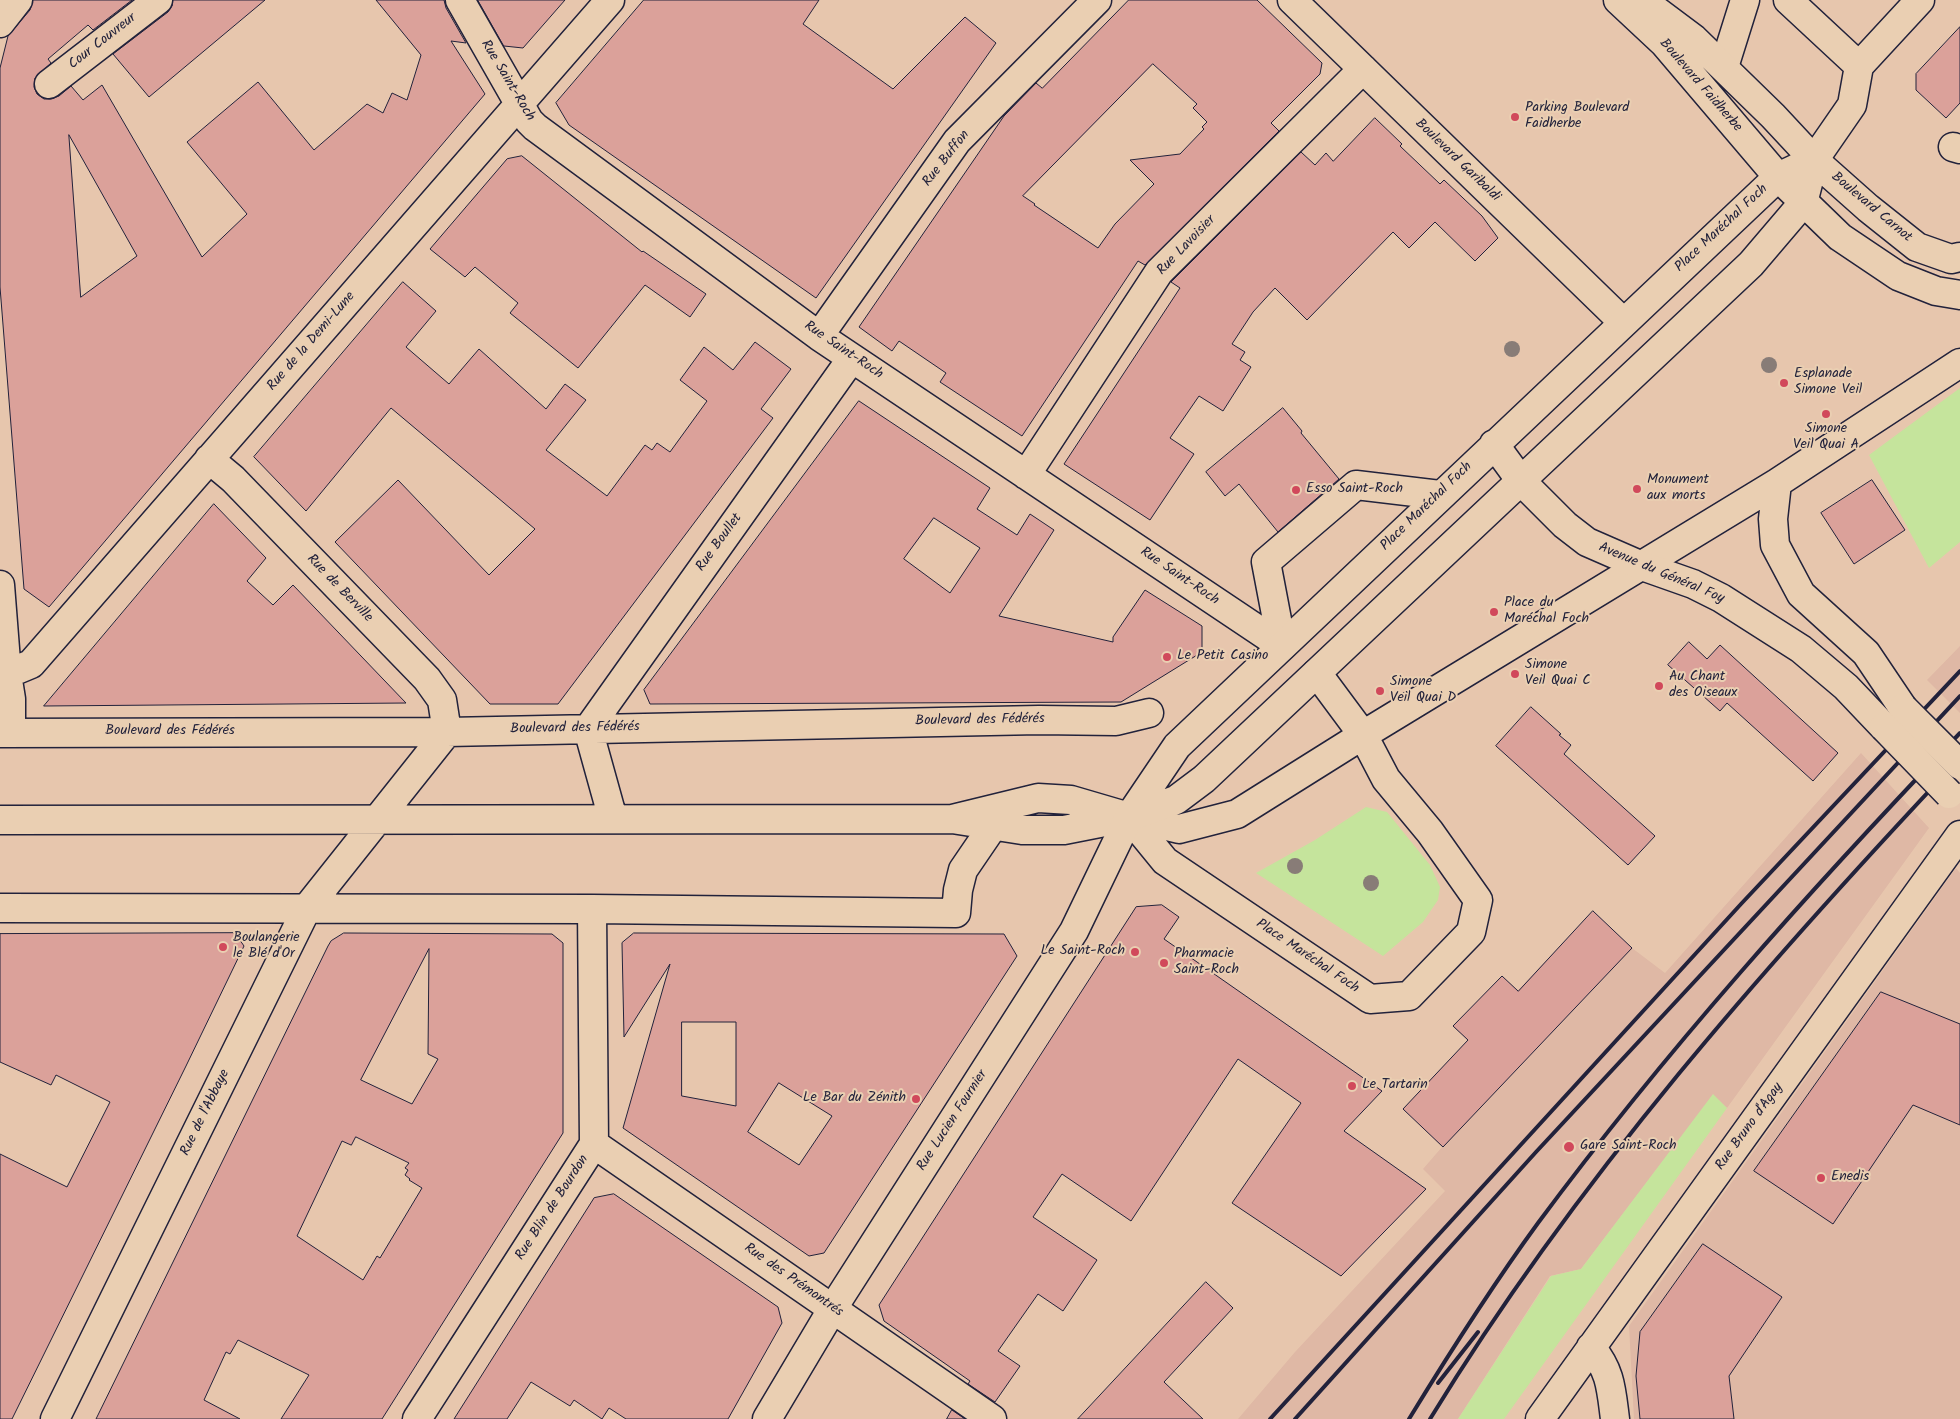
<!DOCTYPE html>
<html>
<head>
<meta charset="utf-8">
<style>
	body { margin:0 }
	canvas { display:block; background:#e7c6ad }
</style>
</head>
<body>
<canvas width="1960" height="1419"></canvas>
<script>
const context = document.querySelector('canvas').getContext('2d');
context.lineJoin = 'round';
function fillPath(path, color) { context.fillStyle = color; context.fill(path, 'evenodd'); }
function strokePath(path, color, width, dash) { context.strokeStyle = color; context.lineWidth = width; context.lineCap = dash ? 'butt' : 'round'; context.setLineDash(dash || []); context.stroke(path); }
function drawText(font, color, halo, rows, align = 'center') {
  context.font = font + ' Kalam,sans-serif'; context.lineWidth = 4; context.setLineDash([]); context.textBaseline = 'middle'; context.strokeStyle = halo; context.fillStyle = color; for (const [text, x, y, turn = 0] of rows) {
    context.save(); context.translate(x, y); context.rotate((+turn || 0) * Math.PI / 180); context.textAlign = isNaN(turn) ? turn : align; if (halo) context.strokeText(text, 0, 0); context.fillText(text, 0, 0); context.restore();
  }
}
const built = new Path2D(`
	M1960,646V713L1927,680Z
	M1861,753L1929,828L1727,1108L1713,1095L1581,1269L1550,1276L1458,1419H1238L1295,1352L1445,1191L1423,1169L1442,1147L1403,1109L1468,1041L1453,1026L1502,976L1518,990L1593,911L1632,948L1665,973Z
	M1956,868L1960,873V1419H1634L1629,1326Z`);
const green = new Path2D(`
	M1960,388V542L1929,568L1869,455Z
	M1366,807L1387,812L1430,865L1440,887L1438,900L1423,922L1383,956L1256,873L1315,840Z
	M1713,1094L1727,1108L1504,1419H1458L1551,1276L1581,1269Z`);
const building = new Path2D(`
	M33,0H132L93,30L88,25L48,59L51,63L35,78L34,87L37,94L44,99H51L59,96L71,86L83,100L102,85L202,257L247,214L187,142L258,82L314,150L367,104L383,113L392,93L407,100L421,55L376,0H444L446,8L466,43L451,41L485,94L49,607L24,589L0,287V68L8,36L30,10ZM69,135L137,256L81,297Z
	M173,0H265L149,97L113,54L168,12L172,6Z
	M478,0H565L523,48L504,46Z
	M644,0H819L803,24L893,89L965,17L996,43L816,298L569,125L556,103Z
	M1129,0H1257L1322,63L1320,74L1271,123L1279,131L1145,265L1138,261L1022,436L940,382L946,373L899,341L892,351L859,327L1004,116L1036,83L1042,88ZM1153,64L1197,104L1193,108L1207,122L1202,127L1204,129L1180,154L1130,160L1154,184L1115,224L1098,248L1034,205L1035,204L1023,196Z
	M1960,27V103L1946,118L1916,90V74Z
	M1375,118L1402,144L1400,146L1440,184L1444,180L1482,216L1498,238L1475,261L1435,222L1409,248L1393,232L1307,320L1275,288L1253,312L1232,344L1245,352L1240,360L1251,367L1223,411L1199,396L1170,438L1194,454L1150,520L1064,464L1180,288L1171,282L1301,152L1315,165L1326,153L1333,161Z
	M522,156L642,252L643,251L706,294L690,317L645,285L578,368L510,313L518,303L475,267L465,277L430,249L507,159Z
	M403,282L436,311L406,347L449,384L479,349L546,409L565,384L586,400L546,450L607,496L645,445L652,450L657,443L670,452L707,401L680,380L704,347L733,370L755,342L791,369L761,409L773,418L558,704H490L335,542L398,480L489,575L535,529L391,408L306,511L254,457Z
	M859,401L990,488L977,509L1017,535L1030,514L1054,530L999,616L1113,642V637L1145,590L1202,626V652L1121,702L650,704L644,690ZM934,518L980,548L950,593L904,559Z
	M1283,408L1302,431L1301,433L1339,479L1278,532L1239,484L1225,496L1206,472Z
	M1872,480L1905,530L1854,564L1821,513Z
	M214,504L266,558L247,581L273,605L293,585L406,703L44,706Z
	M1689,642L1707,659L1720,645L1838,753L1813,781L1727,703L1720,711L1668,665Z
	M1531,707L1561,734L1559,735L1571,745L1564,754L1655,836L1628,865L1496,746Z
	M1162,905L1179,917L1164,939L1382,1091L1344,1131L1426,1189L1341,1276L1232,1203L1301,1103L1238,1059L1131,1221L1062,1174L1033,1217L1097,1260L1063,1311L1038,1294L998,1351L1020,1366L995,1402L968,1384L970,1381L884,1321L879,1305L1136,907Z
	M1593,911L1632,948L1443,1147L1403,1109L1468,1040L1453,1026L1502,976L1518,991Z
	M235,933L244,946L186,1066L12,1419H0V1154L67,1187L110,1102L56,1075L51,1085L0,1062V934Z
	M344,933L552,934L563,943V1133L382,1419H281L309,1375L238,1340L230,1354L226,1352L204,1400L240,1419H96L328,946L331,941ZM429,949L428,1054L438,1059L412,1104L361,1080ZM356,1137L409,1163L405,1168L408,1170L405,1175L410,1179L409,1180L422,1188L380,1258L377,1256L363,1280L297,1236L342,1141L351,1145Z
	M634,933L1004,934L1017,956L824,1253L809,1256L623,1128L670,964L624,1037L622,943ZM682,1022H736V1106L682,1096ZM779,1083L832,1116L799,1165L748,1132Z
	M1881,992L1960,1024V1125L1913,1105L1833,1224L1754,1171Z
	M614,1194L778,1307L782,1323L728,1419H626L609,1408L602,1419L574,1400L570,1406L531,1382L507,1419H454L594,1198Z
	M1703,1244L1782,1297L1729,1376L1734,1419H1640L1636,1376L1640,1332Z
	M1206,1282L1233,1308L1164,1382L1203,1419H1078Z
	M952,1410L965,1419H947Z`);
const minor = new Path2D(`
	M460,0L529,121L535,127L819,336L1282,646
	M1292,0L1623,322
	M1788,0L1859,66
	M0,23L18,0
	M1724,67L1745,0
	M49,84L158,0
	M1953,147L1960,149
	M1814,160L1852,105L1859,66L1920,0
	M819,336L957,141L1097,0
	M1026,475L1159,272L1363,69
	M1777,483L1773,519L1775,545L1801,594L1866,653L1903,708
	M0,585L7,674L11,699V733
	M1282,646L1266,562L1356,485L1440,495
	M7,674L31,664L610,0
	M0,733L447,732L1039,720L1116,721L1149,713
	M1129,817L1165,861L1370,999L1409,996L1471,932L1478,900L1430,832L1386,779L1363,735L1317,673
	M613,819L588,729L852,358
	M952,819L1038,798L1071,800L1129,817L1179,829L1237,814L1363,735L1777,483L1960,363
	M0,820L952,819L1022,830H1064L1125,818
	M0,908L592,909L956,913L958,890L963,870L993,826
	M594,1144L992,1419
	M1591,1347C1611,1372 1611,1388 1615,1419
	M55,1419L307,908L447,732L442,700L427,679L233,479L209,459
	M417,1419L594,1144L592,909
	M1540,1419L1960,835`);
const major = new Path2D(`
	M1618,0L1664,43L1778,177L1840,237L1898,276L1936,291L1960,295
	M1642,0L1694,39L1773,116L1814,160L1868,208L1917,247L1951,259L1960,257
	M1494,444L1521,481L1565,525L1587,542L1642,566L1693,584L1721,598L1801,649L1846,687L1884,727
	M1129,817L1176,800L1204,779L1751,264L1803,203L1814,160
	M767,1419L833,1308L1074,931L1129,817L1177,746L1778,177L1814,160`);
const rail = new Path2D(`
	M1438,1383L1478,1332
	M1270,1419L1741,904L1960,671
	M1295,1419L1536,1152L1960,696
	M1409,1419C1450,1352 1492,1286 1538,1223C1667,1049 1811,889 1960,733
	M1430,1419C1578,1177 1766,964 1960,758`);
const minorBridge = new Path2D(`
	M1903,708L1960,765`);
const majorBridge = new Path2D(`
	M1884,727L1949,794`);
const trees = [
	[1512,349],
	[1769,365],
	[1295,866],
	[1371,883]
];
const markers = [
	[1515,117,5,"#d1495b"],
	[1784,383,5,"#d1495b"],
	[1826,414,5,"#d1495b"],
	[1637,489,5,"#d1495b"],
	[1296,490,5,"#d1495b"],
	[1494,612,5,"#d1495b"],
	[1167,657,5,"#d1495b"],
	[1515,674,5,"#d1495b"],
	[1659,686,5,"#d1495b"],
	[1380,691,5,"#d1495b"],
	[223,947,5,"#d1495b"],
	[1135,952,5,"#d1495b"],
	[1164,963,5,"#d1495b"],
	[1352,1086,5,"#d1495b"],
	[916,1099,5,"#d1495b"],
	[1569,1147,6,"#d1495b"],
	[1821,1178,5,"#d1495b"]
];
const streetNames = [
	["Cour Couvreur",103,42,-38],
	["Rue Saint-Roch",507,81,59],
	["Boulevard Faidherbe",1700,86,49],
	["Rue Buffon",947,159,-52],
	["Boulevard Garibaldi",1457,161,44],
	["Boulevard Carnot",1871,208,40],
	["Place Maréchal Foch",1722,229,-43],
	["Rue Lavoisier",1187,246,-46],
	["Rue de la Demi-Lune",312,342,-49],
	["Rue Saint-Roch",843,351,34],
	["Place Maréchal Foch",1427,507,-44],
	["Rue Boullet",720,543,-54],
	["Avenue du Général Foy",1661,574,23],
	["Rue Saint-Roch",1179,577,34],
	["Rue de Berville",339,589,46],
	["Boulevard des Fédérés",980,721,-1],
	["Boulevard des Fédérés",575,729,-1],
	["Boulevard des Fédérés",170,732],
	["Place Maréchal Foch",1307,957,34],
	["Rue de l'Abbaye",206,1113,-64],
	["Rue Lucien Fournier",953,1121,-57],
	["Rue Bruno d'Agay",1750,1127,-54],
	["Rue Blin de Bourdon",553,1208,-57],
	["Rue des Prémontrés",793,1281,35]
];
const poiNames = [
	["Parking Boulevard",1525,109],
	["Faidherbe",1525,125],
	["Esplanade",1794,375],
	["Simone Veil",1794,391],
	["Simone",1826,430,"center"],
	["Veil Quai A",1826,446,"center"],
	["Monument",1647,481],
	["aux morts",1647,497],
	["Esso Saint-Roch",1306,490],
	["Place du",1504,604],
	["Maréchal Foch",1504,620],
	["Le Petit Casino",1177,657],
	["Simone",1525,666],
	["Veil Quai C",1525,682],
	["Au Chant",1669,678],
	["des Oiseaux",1669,694],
	["Simone",1390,683],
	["Veil Quai D",1390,699],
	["Boulangerie",233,939],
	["le Blé d'Or",233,955],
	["Le Saint-Roch",1125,952,"right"],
	["Pharmacie",1174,955],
	["Saint-Roch",1174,971],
	["Le Tartarin",1362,1086],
	["Le Bar du Zénith",906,1099,"right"],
	["Gare Saint-Roch",1580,1147],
	["Enedis",1831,1178]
];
fillPath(built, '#dfb8a5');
fillPath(green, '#c5e49c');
fillPath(building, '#dba19a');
strokePath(building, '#22223b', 1);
strokePath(minor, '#22223b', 31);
strokePath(major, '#22223b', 31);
strokePath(minor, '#eacfb2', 28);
strokePath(major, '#eacfb2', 28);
strokePath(rail, '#22223b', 4);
strokePath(minorBridge, '#22223b', 31, []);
strokePath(majorBridge, '#22223b', 31, []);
strokePath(minorBridge, '#eacfb2', 28);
strokePath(majorBridge, '#eacfb2', 28);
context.fillStyle = '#887c77';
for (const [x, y] of trees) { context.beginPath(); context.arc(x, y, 8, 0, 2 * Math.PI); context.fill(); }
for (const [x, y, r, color] of markers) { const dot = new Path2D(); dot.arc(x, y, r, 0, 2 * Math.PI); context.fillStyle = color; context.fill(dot); strokePath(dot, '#eacfb2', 2); }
drawText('14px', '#22223b', '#eacfb2', streetNames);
drawText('14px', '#22223b', '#eacfb2', poiNames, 'left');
</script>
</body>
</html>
